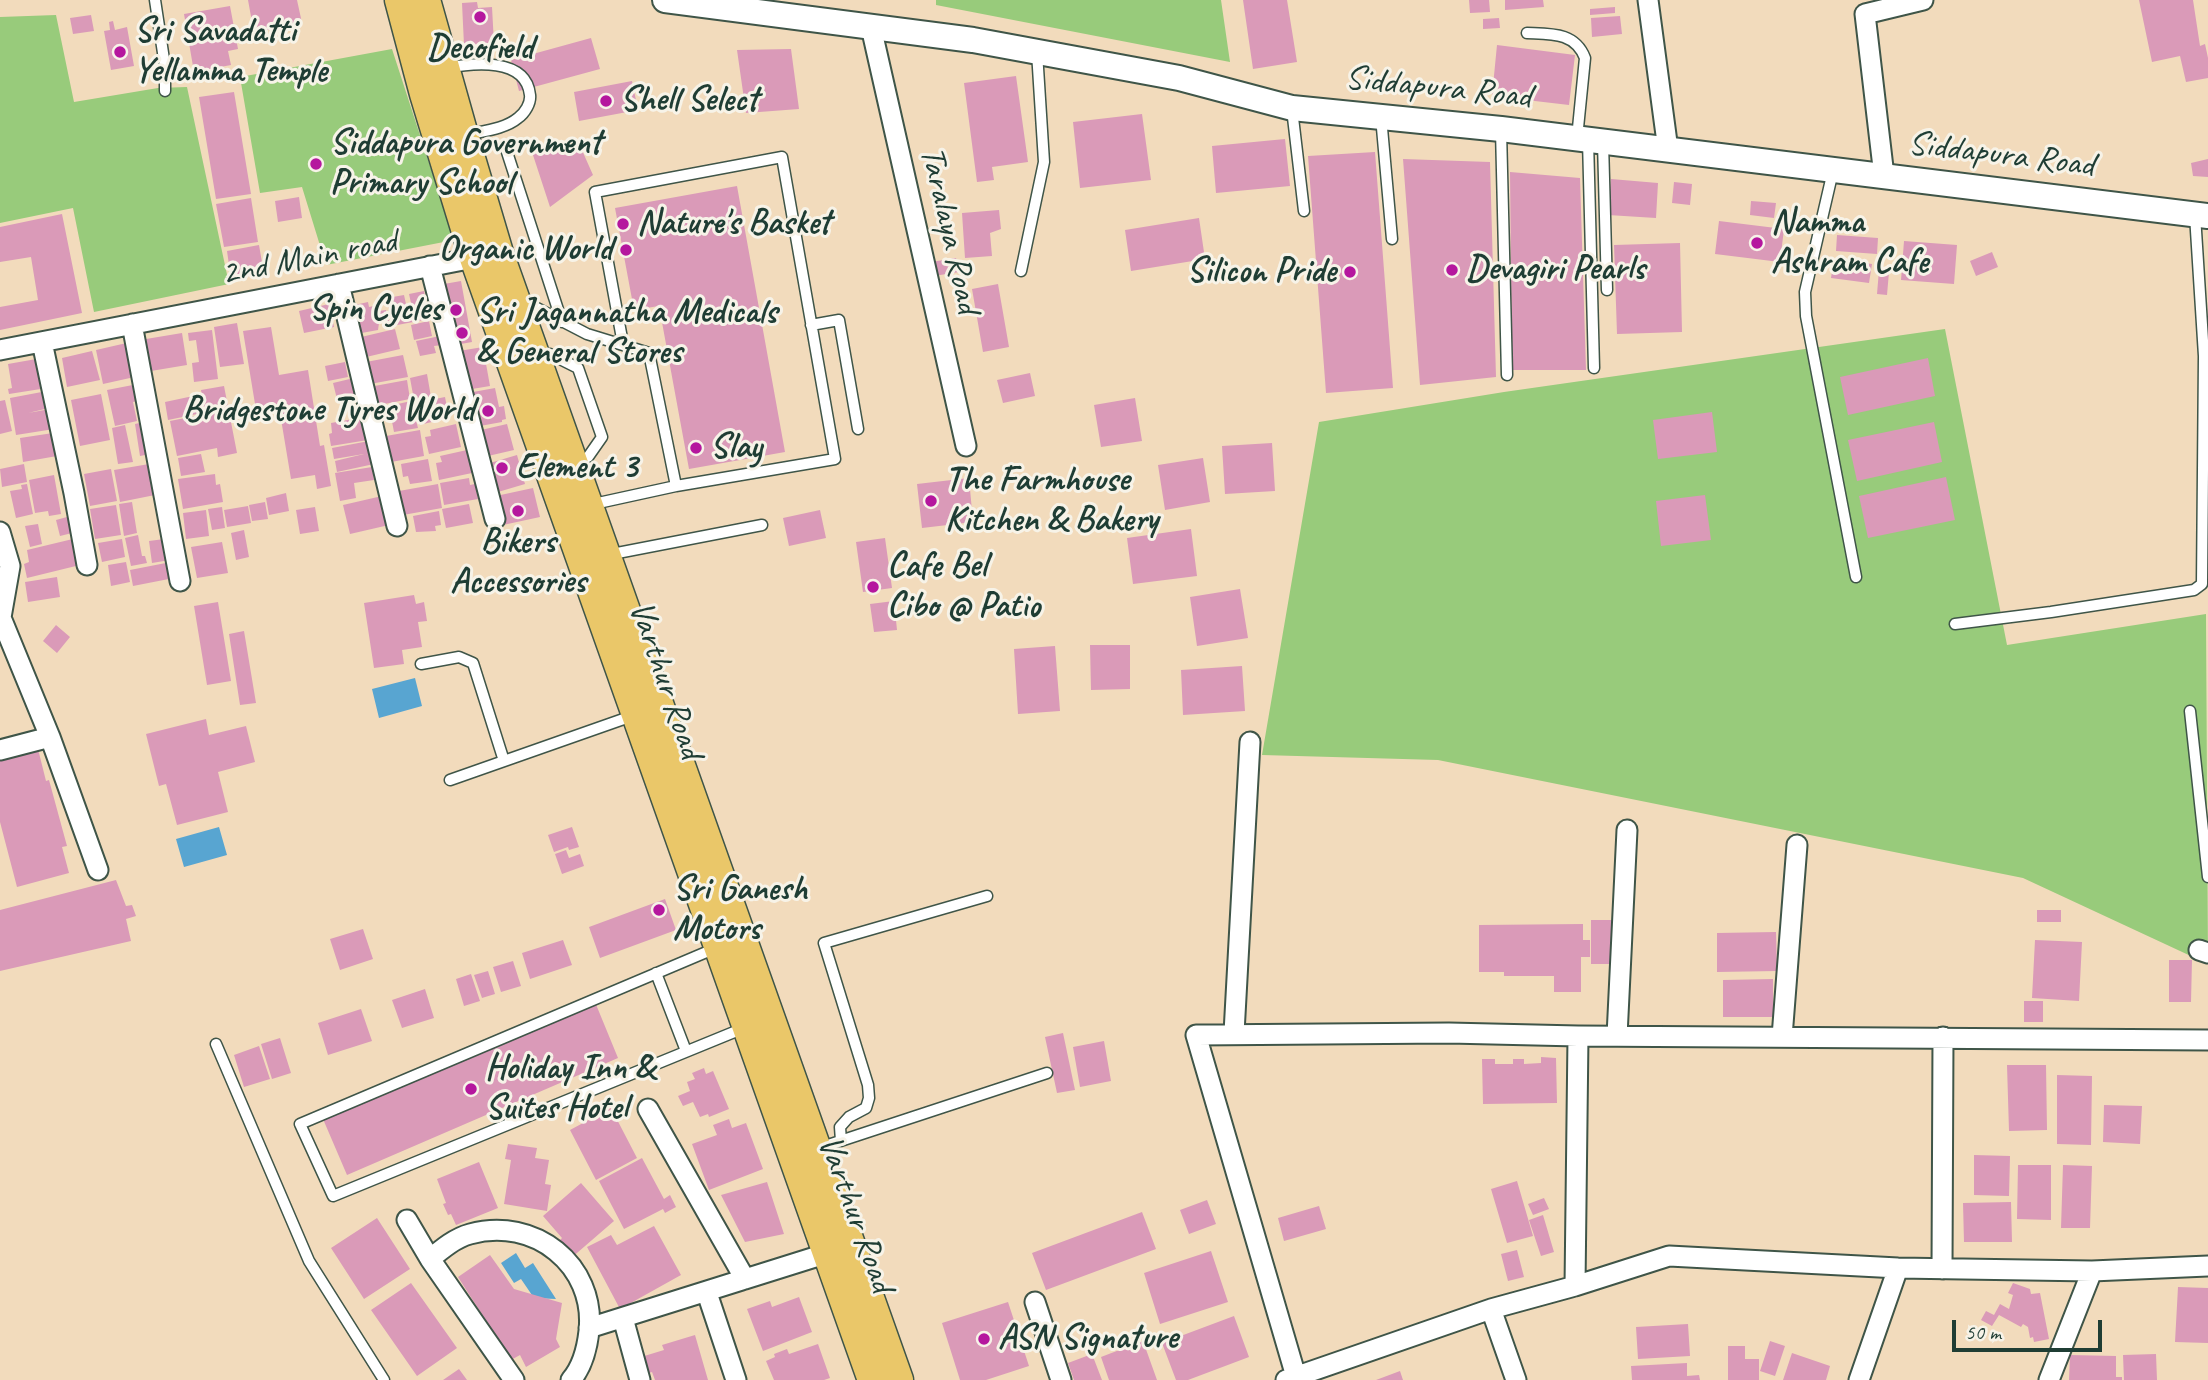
<!DOCTYPE html>
<html>
<head>
<meta charset="utf-8">
<style>
	body { margin:0 }
	#map { position:relative; width:2208px; height:1380px; overflow:hidden; background:#f2dbbc; font-family:Caveat,sans-serif }
	canvas { display:block }
	.scale { position:absolute; left:1952px; top:1320px; width:150px; height:32px; box-sizing:border-box; border:4px solid #1f3d34; border-top:0; padding-left:9px; font-size:21px; line-height:24px; white-space:nowrap; color:#1f3d34; -webkit-text-stroke:5px #f7f3e8; paint-order:stroke }
</style>
</head>
<body>
<div id="map">
<canvas width="2208" height="1380"></canvas>
<div class="scale">50 m</div>
</div>
<script>
const context = document.querySelector('canvas').getContext('2d');
context.lineJoin = 'round';
function fillPath(path, color) { context.fillStyle = color; context.fill(path, 'evenodd'); }
function strokePath(path, color, width, dash) { context.strokeStyle = color; context.lineWidth = width; context.lineCap = dash ? 'butt' : 'round'; context.setLineDash(dash || []); context.stroke(path); }
function drawText(font, color, halo, rows, align = 'center') {
  context.font = font + ' Caveat,sans-serif'; context.lineWidth = 6; context.setLineDash([]); context.textBaseline = 'middle'; context.strokeStyle = halo; context.fillStyle = color; for (const [text, x, y, turn = 0] of rows) {
    context.save(); context.translate(x, y); context.rotate((+turn || 0) * Math.PI / 180); context.textAlign = isNaN(turn) ? turn : align; if (halo) context.strokeText(text, 0, 0); context.fillText(text, 0, 0); context.restore();
  }
}
const green = new Path2D(`
	M936,0H1221L1230,62L936,5Z
	M56,15L74,102L158,88L187,87L229,284L94,312L73,208L0,223V17Z
	M392,49L454,240L326,265L302,187L260,193L240,77Z
	M1945,329L2007,645L2206,614L2208,964L2023,878L1438,760L1262,755L1319,422L1504,392Z`);
const water = new Path2D(`
	M415,678L422,706L379,718L372,689Z
	M219,827L227,855L184,867L176,839Z
	M516,1253L525,1268L533,1263L556,1299L534,1298L521,1279L514,1283L501,1263Z`);
const building = new Path2D(`
	M248,0H297L302,23L254,33Z
	M1243,0H1287L1297,62L1253,69Z
	M1469,0H1489L1490,12L1470,13Z
	M1505,0H1543L1544,7L1505,10Z
	M2139,0H2193L2200,46L2205,44L2208,58V78L2186,82L2180,56L2152,62Z
	M477,2L478,8L492,7L494,44L464,45L462,3Z
	M230,6L238,49L228,51L231,65L194,72L184,14Z
	M1615,7V13L1590,15V9Z
	M91,15L94,31L73,34L70,18Z
	M1620,16L1622,34L1592,37L1591,18Z
	M1499,18L1500,28L1483,29V19Z
	M113,21L115,30L127,27L134,66L111,70L104,31L110,30L109,22Z
	M591,38L600,69L519,91L511,60Z
	M1497,45L1575,55L1569,105L1492,96Z
	M791,49L799,109L746,113L737,50Z
	M1016,76L1028,162L992,167L994,180L977,182L964,83Z
	M632,81L638,110L579,121L574,92Z
	M234,92L251,194L216,199L199,97Z
	M1142,114L1151,180L1080,188L1073,122Z
	M1285,139L1290,186L1216,193L1212,146Z
	M581,148L593,175L550,207L532,152Z
	M1375,152L1393,388L1326,393L1308,156Z
	M1403,159L1490,162L1496,377L1420,385Z
	M2208,159V177L2193,176L2191,163Z
	M1510,172L1580,178L1586,370H1512Z
	M1611,179L1658,183L1656,218L1608,215Z
	M1674,182L1692,184L1690,205L1672,203Z
	M737,186L785,452L689,469L659,306L634,310L615,208Z
	M299,197L302,218L278,222L275,201Z
	M251,198L258,242L224,247L216,204Z
	M1751,201L1776,203L1774,218L1750,215Z
	M999,210L1001,229L990,233L992,256L965,258L962,213Z
	M62,214L82,313L0,330V307L38,300L31,257L0,262V227Z
	M1199,218L1205,259L1131,271L1125,230Z
	M1719,221L1784,229L1780,262L1715,254Z
	M1837,235L1878,238L1877,254L1836,251Z
	M1904,241L1957,245L1954,284L1901,280Z
	M1680,243L1682,332L1617,334L1614,245Z
	M259,245L264,274L231,279L227,251Z
	M1992,252L1998,267L1976,276L1970,261Z
	M956,258L959,272L934,276L931,262Z
	M1834,259L1872,264L1869,283L1831,278Z
	M1879,270L1889,272L1887,295L1877,294Z
	M461,281L472,342L455,345L444,284Z
	M998,284L1009,347L983,352L972,289Z
	M424,291L429,319L392,326L387,298L404,295L406,304L411,303L409,294Z
	M368,302L369,307L378,305L379,311L386,310L389,321L379,323L378,330L356,334L350,306Z
	M329,304L334,327L304,333L299,311Z
	M429,321L432,336L414,340L411,325Z
	M237,323L244,364L220,367L214,327Z
	M271,327L279,375L308,370L320,446L324,445L331,486L317,489L315,475L291,479L279,407L256,410L243,331Z
	M395,329L400,349L362,358L357,338Z
	M212,330L218,379L194,382L192,363L199,362L196,340L189,341L188,333Z
	M182,333L187,365L151,371L146,339Z
	M440,336L442,345L434,346L436,353L420,356L416,341Z
	M131,342L139,376L103,384L96,350Z
	M483,347L490,386L466,390L459,351Z
	M92,351L100,380L67,387L62,358Z
	M403,355L408,377L370,384L366,362Z
	M42,358L47,388L9,394L8,389L12,388L8,364Z
	M1928,358L1935,396L1848,415L1840,377Z
	M345,362L348,377L328,381L325,366Z
	M1030,373L1035,396L1003,403L997,380Z
	M427,374L431,397L414,400L410,378Z
	M354,378L358,398L338,403L333,383Z
	M407,380L410,399L374,406L369,387Z
	M138,384L142,400L133,402L137,421L115,426L107,390Z
	M224,386L237,453L218,457L217,448L177,456L170,421L205,414L201,390Z
	M495,388L499,407L504,406L506,419L502,420V422L480,426L473,392Z
	M47,391L49,408L28,413L50,409L54,429L16,435L10,398Z
	M101,394L110,440L80,446L71,400Z
	M198,395L202,413L168,420L165,402Z
	M445,397L449,418L419,425L415,403Z
	M1135,398L1142,441L1101,447L1094,405Z
	M5,400L12,431L0,434V401Z
	M411,401L418,428L394,432L389,406Z
	M1712,412L1717,452L1658,459L1653,420Z
	M359,418L363,429H366L368,440L331,446L329,434L332,433L331,423Z
	M149,421L150,454L140,456L135,424Z
	M1934,422L1942,462L1857,481L1848,440Z
	M456,424L461,447L429,454L425,437L431,436L430,430Z
	M507,424L514,450L488,456L481,430Z
	M125,425L133,462L118,464L112,428Z
	M420,430L424,456L391,462L386,436Z
	M53,433L57,456L23,462L20,438Z
	M369,441L374,464L337,472L335,461L364,454L334,459L332,448Z
	M1272,443L1275,491L1225,494L1222,446Z
	M467,450L472,473L439,480L436,463L442,462L440,456Z
	M201,454L205,472L181,476L178,458Z
	M517,455L525,484L498,492L490,463Z
	M1203,458L1210,502L1165,510L1158,465Z
	M428,459L432,481L410,484L408,476L403,477L401,464Z
	M155,463L160,494L120,502L114,470Z
	M24,464L27,482L2,487L0,469Z
	M372,467L374,480L354,483L356,498L340,501L335,473Z
	M111,469L117,501L90,506L84,474Z
	M215,474L216,485L220,484L223,502L183,509L178,479Z
	M54,475L61,514L49,516L48,511L35,513L29,480Z
	M1946,477L1955,520L1868,538L1859,496Z
	M469,478L470,485L475,484L478,499L444,505L440,483Z
	M969,478L973,522L922,528L917,484Z
	M27,484L33,514L16,518L10,491L22,489L21,485Z
	M438,484L442,508L403,515L399,491Z
	M533,488L540,517L503,525L496,496Z
	M286,493L289,511L269,515L266,498Z
	M1705,495L1711,540L1661,546L1656,501Z
	M382,496L389,525L350,534L343,505Z
	M132,502L137,533L124,536L119,504Z
	M265,502L268,519L252,521L249,505Z
	M469,504L473,523L446,528L442,509Z
	M116,505L121,535L95,539L90,509Z
	M248,506L251,523L227,527L224,510Z
	M222,507L225,528L212,530L208,509Z
	M315,507L319,531L300,534L296,510Z
	M206,510L209,536L186,539L183,513Z
	M820,510L826,538L789,546L783,518Z
	M439,511L441,525L435,526L436,531L416,532L413,516Z
	M67,517L72,533L60,536L56,520Z
	M38,524L42,544L30,547L25,526Z
	M1191,529L1197,576L1133,584L1127,538Z
	M244,530L249,557L236,560L231,533Z
	M138,535L142,556H145L147,563L131,566L125,538Z
	M77,538L84,564L27,578L24,564L29,562L27,550Z
	M172,538L176,559L152,563L149,541Z
	M885,538L892,588L863,592L856,542Z
	M122,539L125,557L102,562L98,543Z
	M222,542L228,573L197,578L191,547Z
	M176,561L179,577L133,586L130,570Z
	M126,562L130,582L111,586L108,565Z
	M57,577L60,597L28,602L25,582Z
	M1240,589L1248,638L1197,646L1190,597Z
	M414,595L416,604L424,602L427,621L418,622L422,647L402,650L404,664L374,668L364,603Z
	M894,601L897,630L874,632L870,604Z
	M218,602L231,681L207,685L194,606Z
	M56,625L70,637L57,653L43,641Z
	M244,631L256,703L240,705L229,634Z
	M1090,645H1130V689L1091,690Z
	M1055,646L1060,711L1018,714L1014,649Z
	M1242,666L1245,711L1183,715L1181,670Z
	M206,719L209,735L246,726L255,762L218,772L228,812L177,825L166,784L159,786L146,734Z
	M38,749L46,781L49,780L67,846L62,847L69,873L17,887L0,822V759Z
	M572,827L579,847L569,850L568,847L554,852L548,835Z
	M566,850L569,858L580,854L584,866L562,874L555,854Z
	M116,880L126,906L132,905L136,916L126,919L131,941L0,971V910Z
	M665,899L676,930L600,958L589,927Z
	M2037,910H2061V922H2037Z
	M1591,920H1619V964H1591Z
	M1583,924V940H1590V957H1581V992H1554V976H1504V972H1479V925Z
	M363,929L373,959L340,970L330,939Z
	M1776,932L1777,971L1717,972V933Z
	M563,940L572,965L530,979L522,953Z
	M2035,940L2082,942L2079,1001L2032,998Z
	M2169,960H2192L2191,1002H2169Z
	M513,961L521,986L501,992L493,967Z
	M488,971L495,994L482,998L474,975Z
	M471,974L480,1001L464,1006L456,979Z
	M1773,979V1017H1723V980Z
	M425,989L434,1018L402,1028L392,1000Z
	M2024,1001H2043V1022H2024Z
	M595,1002L618,1058L347,1175L323,1119Z
	M361,1009L372,1041L328,1055L318,1023Z
	M1063,1033L1075,1090L1057,1093L1045,1037Z
	M280,1038L291,1073L272,1079L261,1044Z
	M1104,1041L1111,1081L1080,1087L1073,1047Z
	M259,1046L270,1079L244,1087L234,1055Z
	M1541,1057L1556,1058L1557,1103L1483,1104L1482,1059H1495V1064H1513V1059H1524V1064L1541,1063Z
	M2007,1065H2046L2047,1130L2009,1131Z
	M704,1068L706,1074L713,1071L729,1109L709,1117L708,1114L700,1117L693,1102L683,1106L678,1096L690,1091L687,1082L695,1079L692,1073Z
	M2057,1075L2092,1076L2091,1145L2057,1144Z
	M2104,1105L2142,1106L2140,1144L2103,1142Z
	M611,1108L637,1158L596,1180L570,1130Z
	M729,1119L732,1128L746,1123L763,1169L709,1190L692,1144L717,1135L713,1125Z
	M508,1144L537,1148L535,1158L549,1160L545,1184L551,1185L547,1211L504,1204L511,1160L505,1159Z
	M1974,1155L2010,1156L2009,1196L1974,1195Z
	M642,1158L664,1199L670,1195L676,1207L665,1213L663,1209L624,1229L599,1181Z
	M479,1162L498,1208L456,1225L451,1214L448,1215L443,1204L446,1203L437,1179Z
	M2018,1165H2051V1220L2017,1219Z
	M2063,1165L2092,1166L2090,1228H2061Z
	M1517,1181L1533,1236L1507,1243L1491,1189Z
	M767,1182L784,1234L745,1242L721,1195Z
	M581,1183L614,1221L570,1259L556,1244L562,1238L543,1216Z
	M1544,1198L1549,1209L1533,1215L1528,1204Z
	M1207,1200L1216,1224L1189,1234L1180,1210Z
	M2011,1202L2012,1242H1964L1963,1203Z
	M1319,1206L1326,1229L1284,1241L1278,1218Z
	M1142,1212L1156,1249L1046,1290L1032,1253Z
	M1543,1215L1554,1252L1541,1256L1529,1220Z
	M377,1218L410,1269L364,1299L331,1248Z
	M654,1226L681,1275L620,1309L587,1247L611,1235L617,1245Z
	M1517,1250L1524,1277L1508,1281L1501,1254Z
	M1211,1251L1228,1302L1160,1324L1144,1273Z
	M490,1255L514,1289L562,1303L556,1339L560,1347L526,1367L520,1355L511,1360L458,1277Z
	M411,1283L457,1348L417,1376L371,1310Z
	M2013,1283L2030,1289L2031,1294L2040,1293L2049,1339L2034,1342L2033,1337L2030,1338L2028,1327L2023,1324L2021,1327L1999,1315L1992,1326L1981,1320L1986,1311L1994,1315L2000,1304L2009,1309L2013,1295L2008,1293Z
	M2178,1287L2208,1288V1343L2175,1342Z
	M799,1297L812,1332L763,1351L747,1309L770,1301L772,1307Z
	M1008,1302L1029,1366L986,1380H960L942,1323Z
	M1234,1316L1249,1357L1188,1380H1176L1162,1343Z
	M1688,1324L1690,1356L1638,1359L1636,1327Z
	M695,1335L708,1380H655L652,1372L646,1374L641,1357L664,1350L662,1345Z
	M1143,1341L1157,1380H1109L1101,1357Z
	M1770,1341L1785,1346L1775,1376L1760,1371Z
	M818,1344L830,1378L824,1380H774L766,1361L775,1357L774,1354L787,1349L789,1354Z
	M1728,1346H1745V1359H1759V1380H1728Z
	M1792,1353L1830,1366L1826,1380H1783Z
	M1092,1354L1102,1380H1074L1068,1363Z
	M2156,1354L2157,1380H2124L2123,1355Z
	M2070,1355L2116,1356V1377H2122V1380H2069Z
	M1687,1363V1376L1699,1375L1700,1380H1632L1631,1366Z
	M459,1369L467,1380H443Z
	M1400,1371L1403,1380H1376Z`);
const service = new Path2D(`
	M155,0L165,66V91
	M1527,33C1551,34 1575,32 1585,58L1577,138
	M446,68C473,63 526,57 530,95C531,103 525,113 518,118C505,129 483,131 466,135
	M1292,109L1304,211
	M1381,117L1392,239
	M1501,130L1507,375
	M1588,140L1594,368
	M1603,142L1607,290
	M506,149L562,322
	M1833,171L1805,292L1806,316L1856,577
	M1021,271L1044,162L1037,52
	M520,308L533,306L587,334L649,353L676,486L589,505
	M811,325L839,320L858,429
	M623,344L595,192L782,157L835,459L676,486
	M537,357L550,354L578,368L602,437L588,457L574,463
	M607,555L762,525
	M1955,624L2051,612L2194,590L2202,584L2204,356L2195,215
	M421,664L459,657L473,663L504,761
	M2190,711L2208,877
	M450,780L635,715
	M716,948L300,1124L333,1196L744,1028
	M656,973L686,1051
	M216,1044L309,1261L384,1380
	M841,1141L840,1127L849,1117L866,1108L869,1098L868,1085L824,943L987,896
	M819,1148L1047,1073`);
const minor = new Path2D(`
	M1648,0L1668,150
	M871,27L966,446
	M1884,176L1865,14L1923,0
	M430,266L495,519
	M339,284L397,526
	M132,324L180,581
	M42,342L74,493L87,565
	M0,350L484,256
	M0,532L10,566L0,623
	M2,620L50,737L98,870
	M0,750L50,737
	M2199,950L2208,953
	M1234,1033L1250,742
	M1617,1036L1627,830
	M1782,1037L1797,845
	M648,1109L745,1279
	M407,1220L430,1259L514,1380
	M430,1259C442,1249 455,1238 470,1234C534,1216 596,1265 589,1331C587,1349 583,1366 571,1380
	M1942,1269L1943,1037
	M1575,1286L1578,1036
	M707,1293L736,1380
	M1035,1302L1061,1380
	M1491,1309L1516,1380
	M623,1318L640,1380
	M589,1328L828,1253
	M1286,1380L1491,1309L1575,1286L1669,1256L1898,1268L2092,1271L2208,1266
	M1297,1380L1196,1035L1449,1033L1578,1036L2208,1040
	M1859,1380L1898,1268
	M2049,1380L2092,1271`);
const tertiary = new Path2D(`
	M665,0L973,40L1179,78L1292,108L1501,129L2208,216`);
const primary = new Path2D(`
	M400,0L425,94L475,258L873,1380
	M425,0L463,135L498,253L898,1380`);
const markers = [
	[480,17,7,"#b5179e"],
	[120,52,7,"#b5179e"],
	[606,101,7,"#b5179e"],
	[316,164,7,"#b5179e"],
	[623,224,7,"#b5179e"],
	[1757,243,7,"#b5179e"],
	[626,250,7,"#b5179e"],
	[1452,270,7,"#b5179e"],
	[1350,272,7,"#b5179e"],
	[456,310,7,"#b5179e"],
	[462,333,7,"#b5179e"],
	[488,411,7,"#b5179e"],
	[696,448,7,"#b5179e"],
	[502,468,7,"#b5179e"],
	[931,501,7,"#b5179e"],
	[518,511,7,"#b5179e"],
	[873,587,7,"#b5179e"],
	[659,910,7,"#b5179e"],
	[471,1089,7,"#b5179e"],
	[984,1339,7,"#b5179e"]
];
const poiNames = [
	["Sri Savadatti",134,32],
	["Yellamma Temple",134,72],
	["Decofield",480,49,"center"],
	["Shell Select",620,101],
	["Siddapura Government",330,144],
	["Primary School",330,184],
	["Namma",1771,223],
	["Ashram Cafe",1771,263],
	["Nature's Basket",637,224],
	["Organic World",612,250,"right"],
	["Devagiri Pearls",1466,270],
	["Silicon Pride",1336,272,"right"],
	["Spin Cycles",442,310,"right"],
	["Sri Jagannatha Medicals",476,313],
	["& General Stores",476,353],
	["Bridgestone Tyres World",474,411,"right"],
	["Slay",710,448],
	["Element 3",516,468],
	["The Farmhouse",945,481],
	["Kitchen & Bakery",945,521],
	["Bikers",518,543,"center"],
	["Accessories",518,583,"center"],
	["Cafe Bel",887,567],
	["Cibo @ Patio",887,607],
	["Sri Ganesh",673,890],
	["Motors",673,930],
	["Holiday Inn &",485,1069],
	["Suites Hotel",485,1109],
	["ASN Signature",998,1339]
];
const streetNames = [
	["Siddapura Road",1438,88,6],
	["Siddapura Road",2001,155,7],
	["Taralaya Road",949,230,77],
	["2nd Main road",309,258,-11],
	["Varthur Road",665,680,71],
	["Varthur Road",855,1214,70]
];
fillPath(green, '#98cb7b');
fillPath(water, '#58a5d1');
fillPath(building, '#da9ab8');
strokePath(service, '#3f5548', 13);
strokePath(minor, '#3f5548', 23);
strokePath(tertiary, '#3f5548', 28);
strokePath(primary, '#3f5548', 33);
strokePath(service, '#fff', 10);
strokePath(minor, '#fff', 19);
strokePath(tertiary, '#fff', 24);
strokePath(primary, '#eac769', 30);
for (const [x, y, r, color] of markers) { const dot = new Path2D(); dot.arc(x, y, r, 0, 2 * Math.PI); context.fillStyle = color; context.fill(dot); strokePath(dot, '#f7f3e8', 2.5); }
drawText('bold 35px', '#1f3d34', '#f7f3e8', poiNames, 'left');
drawText('35px', '#1f3d34', '#f7f3e8', streetNames);
</script>
</body>
</html>
